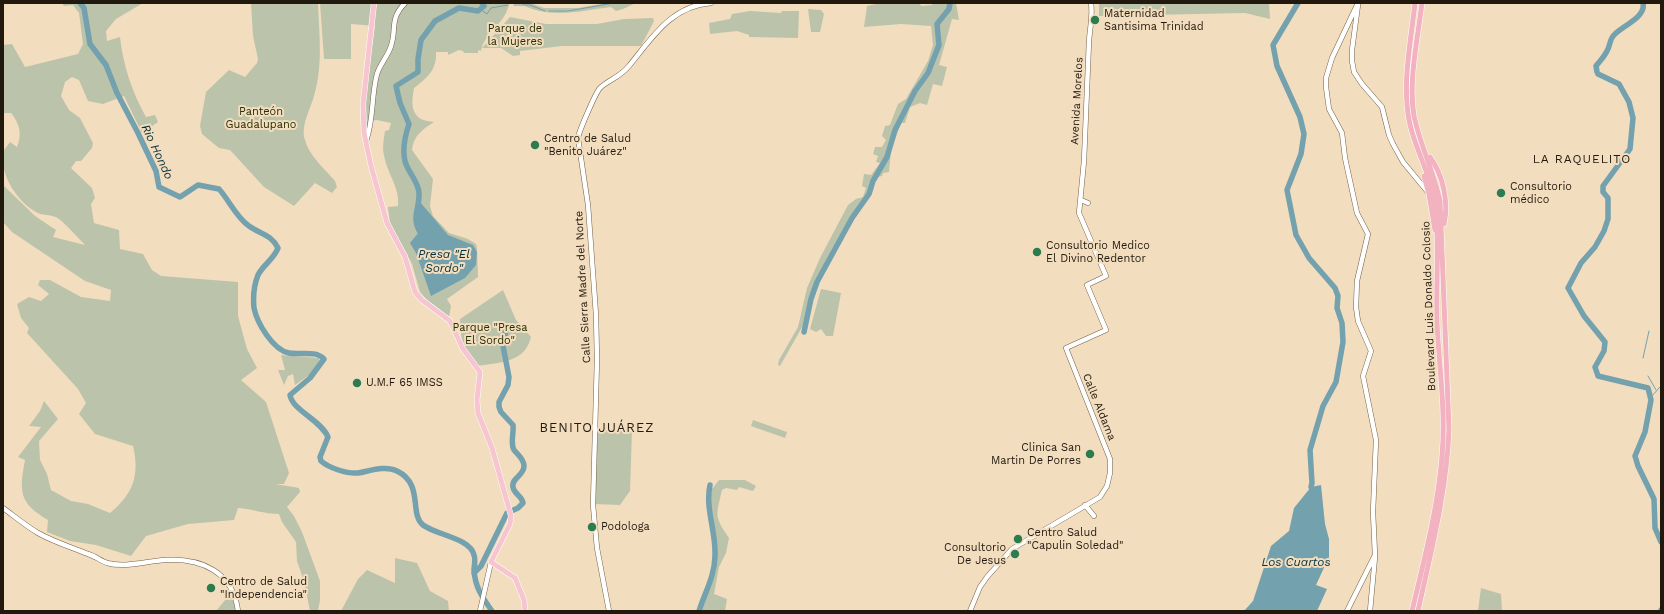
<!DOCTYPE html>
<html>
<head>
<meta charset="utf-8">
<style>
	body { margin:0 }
	#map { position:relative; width:1664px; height:614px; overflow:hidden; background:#f3ddbf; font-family:"Work Sans",sans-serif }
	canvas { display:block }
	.frame { position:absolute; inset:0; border:4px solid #21190e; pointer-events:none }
</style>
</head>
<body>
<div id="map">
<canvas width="1664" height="614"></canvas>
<div class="frame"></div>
</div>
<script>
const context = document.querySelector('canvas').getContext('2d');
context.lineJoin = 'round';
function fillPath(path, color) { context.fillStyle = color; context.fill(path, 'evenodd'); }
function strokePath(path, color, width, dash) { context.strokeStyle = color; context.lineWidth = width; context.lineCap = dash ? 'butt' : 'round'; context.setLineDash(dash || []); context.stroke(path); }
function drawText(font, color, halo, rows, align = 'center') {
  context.font = font + ' "Work Sans",sans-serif'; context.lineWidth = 4; context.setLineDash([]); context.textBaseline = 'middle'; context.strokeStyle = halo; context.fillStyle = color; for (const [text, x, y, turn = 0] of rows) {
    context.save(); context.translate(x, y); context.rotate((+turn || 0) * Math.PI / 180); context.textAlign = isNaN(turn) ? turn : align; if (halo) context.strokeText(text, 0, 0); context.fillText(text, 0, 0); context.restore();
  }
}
const green = new Path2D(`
	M62,3H143L116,19L106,31L107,41L120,37C123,65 132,92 146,117L155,115L158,122L142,133L124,96L103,104L88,101L79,80L72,77L65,82L61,96L69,110L80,118L93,143L92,148L81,161H76L71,168L92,188L95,198L91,204L94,223L119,230L120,249L143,254L152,270L161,276L238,282V316L247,349L257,368L241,380L266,402L289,473L284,484H275L299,488L300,492L287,507L294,516L302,532L320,581V600L318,611H310L304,581L297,561L296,542L282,522L279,514C264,514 252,509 238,508L234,520L188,524L146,536L131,556L96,545L70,541L47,532L48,520C19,503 19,492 25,460L18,457L41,427L29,426L40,411L44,401L58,419L39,441L40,460L47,474L51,490L71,501L88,504L110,513C133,494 140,476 133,446L95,434L79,414L86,403L78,389L27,333L29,328L21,318L17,304L29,297L41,301L49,294L38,285L40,280H50L81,297L110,301L111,290L85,281L12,232L3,222V185L35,216L56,230L53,237L85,245C77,237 68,226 59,219C53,214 45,216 38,213C18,203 0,176 3,153C4,149 8,145 10,142L17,147C22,134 20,124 11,113H3V45L12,44L25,67L78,54L83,44L79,13L73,5L64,6Z
	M251,3H318C319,32 323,64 315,92C312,107 300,125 305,140C309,156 325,169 335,181L337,187L332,193L315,183L294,206L264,187L230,150L219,148L202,134L200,126L206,92L229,70L245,77L257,63L258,59L253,36Z
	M320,3H509C507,23 484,32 481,51L478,50V53H464L463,51L459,50L448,55V52H436C437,70 427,78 414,88C412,100 410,112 421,119C425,121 430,121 434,122C423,129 413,136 412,150L433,179L430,206L433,216L449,233L468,239L476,244L477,248L478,277L447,299L451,306L449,317L427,300L420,292L412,264L390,223L388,207L398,206C400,187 387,174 384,155C382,148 384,138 385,131L389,130L391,123L377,120L369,121L366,137L364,105L375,26L351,24V59H324Z
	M519,3H530L544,8H578L607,3H636L623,9L616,11L611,7C580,11 548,20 519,3Z
	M881,3H918L922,6L932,5L933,3H956L959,20L952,19L939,65L947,67L942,86L933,84L927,105L920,103L910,107L905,123H901L891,150L889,172L883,173L882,176L878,177L875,181L873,191L846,232L826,269L815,292L805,322L780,366L778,365L779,360L798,327L807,288L820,258L848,205L856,199L863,197L866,188L862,186L864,174L871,175L880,163L876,162L878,156L873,154L875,147H882L886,140L882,136L885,126L890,125L898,104L906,99L928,61L933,45L931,26L901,24L864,27L867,6Z
	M1099,3H1269L1270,19L1245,13L1099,16Z
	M808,9L821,10L824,14L820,32H811Z
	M750,11L781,13L782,11H799L798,38L749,37V35L737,31L710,34L709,23L730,19L732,14Z
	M510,17L546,24H597L624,19L653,18L654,21L641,46H562L520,51V55L513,56L501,48H482Z
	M821,289L841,293L833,336H826L821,329L816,332L810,329Z
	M503,290L516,320L531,337C525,363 500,362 478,366L462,346L460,319Z
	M281,355L319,358L320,363L309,375L295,385L293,374L288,376L284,385L278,370H285Z
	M753,420L787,432L785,438L751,426Z
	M598,429L632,431L630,491L620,505L594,504Z
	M719,480H745L756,486L753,491L739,487L737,490L726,488L722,490C716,516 714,516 729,538L726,553L719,567L714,594L727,599L725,611H700L716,570V541L708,498L711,488H713Z
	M395,558L417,563L430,591L448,601L449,611H341L358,579L367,570L395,583Z
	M1481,588L1501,594L1502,611H1478Z
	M231,593L236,611H216Z`);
const water = new Path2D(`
	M420,202L448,235L473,245L477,252L476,265L465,278L431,296L416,253L410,243L419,232L418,216Z
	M1321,485L1325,524L1329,539V557L1316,585L1327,589L1317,611H1244L1253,601L1271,546L1289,531L1294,508L1311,487Z`);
const stream = new Path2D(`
	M514,5H530L545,11
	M480,9L487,14L491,8L508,5
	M549,11H568L614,3
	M1643,358L1649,331
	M1648,376L1656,390
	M1651,397L1661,386`);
const river = new Path2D(`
	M80,3L84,8L90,44L106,65L117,93L138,133L156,171L159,187L180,197L198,185L219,189C229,200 236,217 249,226C260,234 271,234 278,248C274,259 263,265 258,275C254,285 253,298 254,308C257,323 273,350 289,353C300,355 316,350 324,359L310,378L290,395C292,410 321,420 328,437L320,457L321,461C329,468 347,474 358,473C370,471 385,465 397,471C424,484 409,514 423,525C436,535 470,538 474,555C476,559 474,566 474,570C475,587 482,597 492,611
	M1298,3L1273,45L1277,66L1300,117L1304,134L1301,154L1287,190L1296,235L1309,258L1335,288L1338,296L1337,308L1342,323L1343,342L1336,382L1323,406L1310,450L1312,483L1311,487
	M1597,72L1596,66C1600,61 1604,57 1607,51C1611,44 1609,39 1615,34C1624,25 1646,17 1643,3
	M1598,74L1619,84L1629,102L1633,118L1630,149L1603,186V192L1608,198V219L1604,231L1595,247L1581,263L1568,288L1584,316L1605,342L1604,351L1595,367L1598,376L1648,388L1651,400L1645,432L1635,456L1638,466L1654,499L1655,528L1661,542
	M420,232C411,217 420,208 419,193C418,180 408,173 405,161C402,149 405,136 409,124L400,103L396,86L418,72V59L421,40L435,21L459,8L478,11L484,6L482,3
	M804,332L811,299L817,282L852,218L869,194L873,181L887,157L895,130L915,91L928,73L939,45L937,24L949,9L950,3
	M474,573L481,566L507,513L518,508L523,503C522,496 514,494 513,487C511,478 524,476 524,466C524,459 518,455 514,450C510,443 514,434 513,425L501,412L499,407V402L508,385L509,377L503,346L506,329
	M699,611C705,592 715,576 715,555C716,531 705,509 710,485
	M1661,611V610`);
const secondary = new Path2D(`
	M1358,5L1352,50V61L1354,72L1362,84L1382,107L1389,135L1393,144L1403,162L1427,191
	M366,141C374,120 371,96 377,74C380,64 388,56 391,46C397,28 389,20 405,3
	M1081,200L1088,203
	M1085,505L1094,516
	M3,508C14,516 26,526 38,533C54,542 71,547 88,554C95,556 101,561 107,563C125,568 147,561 165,560C202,558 233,572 238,611
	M480,611L491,562
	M609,611L597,548L593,505L597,359L596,315L588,205L578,138C579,131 596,92 600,88C608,80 619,78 629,66C652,38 671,6 711,3
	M970,611L980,587L987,577L1012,549L1100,497L1107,486L1110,473V459L1066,348L1106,330L1087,285L1106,276L1079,213L1084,161L1089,41C1090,27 1093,16 1091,3
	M1347,611L1375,555L1373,512L1376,440L1363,376L1371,351L1358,321L1356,307L1357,281L1368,234L1357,213L1345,158L1342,133L1329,109L1326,87V78L1332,58L1358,3
	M1370,611L1375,557`);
const primary = new Path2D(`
	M374,3L363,104L364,133L371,166L387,223L405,257L415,292L422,300L450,321L463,349L480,372L477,400L478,413L492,448L511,516L510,524L491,562L515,578L524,600L525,611`);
const trunk = new Path2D(`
	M1430,157C1443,175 1449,202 1444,224
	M1424,176L1429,194L1435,230
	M1412,611C1424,560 1438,508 1442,456C1446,412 1439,367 1437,323C1436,285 1439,247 1436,209C1433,178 1415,151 1409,120C1402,82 1411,41 1415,3
	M1418,611C1431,552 1447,490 1449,429L1440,201C1434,172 1420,145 1414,116C1408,81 1418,38 1422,3`);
const markers = [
	[1095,20,5,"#2b7d4f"],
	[535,145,5,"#2b7d4f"],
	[1501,193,5,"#2b7d4f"],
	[1037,252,5,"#2b7d4f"],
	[357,383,5,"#2b7d4f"],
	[1090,454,5,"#2b7d4f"],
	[592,527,5,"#2b7d4f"],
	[1018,539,5,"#2b7d4f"],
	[1015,554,5,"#2b7d4f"],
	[211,588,5,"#2b7d4f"]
];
const poiNames = [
	["Maternidad",1104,14],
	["Santisima Trinidad",1104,27],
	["Centro de Salud",544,139],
	["\"Benito Juárez\"",544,152],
	["Consultorio",1510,187],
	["médico",1510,200],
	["Consultorio Medico",1046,246],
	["El Divino Redentor",1046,259],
	["U.M.F 65 IMSS",366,383],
	["Clinica San",1081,448,"right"],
	["Martin De Porres",1081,461,"right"],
	["Podologa",601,527],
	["Centro Salud",1027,533],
	["\"Capulin Soledad\"",1027,546],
	["Consultorio",1006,548,"right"],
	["De Jesus",1006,561,"right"],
	["Centro de Salud",220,582],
	["\"Independencia\"",220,595]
];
const parkNames = [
	["Parque de",515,29],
	["la Mujeres",515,42],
	["Panteón",261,112],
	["Guadalupano",261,125],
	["Parque \"Presa",490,328],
	["El Sordo\"",490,341]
];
const streetNames = [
	["Avenida Morelos",1077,101,-87],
	["Calle Sierra Madre del Norte",583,287,-93],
	["Boulevard Luis Donaldo Colosio",1429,306,-92],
	["Calle Aldama",1099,407,68]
];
const waterNames = [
	["Rio Hondo",157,152,65],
	["Presa \"El",444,254],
	["Sordo\"",444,268],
	["Los Cuartos",1296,562]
];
const neighbourhoodNames = [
	["LA RAQUELITO",1582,159]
];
const quarterNames = [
	["BENITO JUÁREZ",597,428]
];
fillPath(green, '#bcc3ab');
fillPath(water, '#74a1ae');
strokePath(stream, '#74a1ae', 1);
strokePath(river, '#74a1ae', 5.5);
strokePath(secondary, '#736045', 5.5);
strokePath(primary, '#fff', 6);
strokePath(trunk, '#fff', 6);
strokePath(secondary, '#fff', 4.5);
strokePath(primary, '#f6c5cf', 5);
strokePath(trunk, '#f3b2bf', 5);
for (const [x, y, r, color] of markers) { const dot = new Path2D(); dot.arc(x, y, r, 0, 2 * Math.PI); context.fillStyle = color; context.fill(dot); strokePath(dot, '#f3ddbf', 1.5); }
drawText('11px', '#21190e', '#f3ddbf', poiNames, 'left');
drawText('11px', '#272e02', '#f3ddbf', parkNames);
drawText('11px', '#21190e', '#f3ddbf', streetNames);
drawText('italic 12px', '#04313c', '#f3ddbf', waterNames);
context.letterSpacing = '1px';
drawText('12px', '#21190e', '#f3ddbf', neighbourhoodNames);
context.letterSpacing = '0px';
context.letterSpacing = '1px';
drawText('13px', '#21190e', '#f3ddbf', quarterNames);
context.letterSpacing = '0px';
</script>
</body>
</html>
